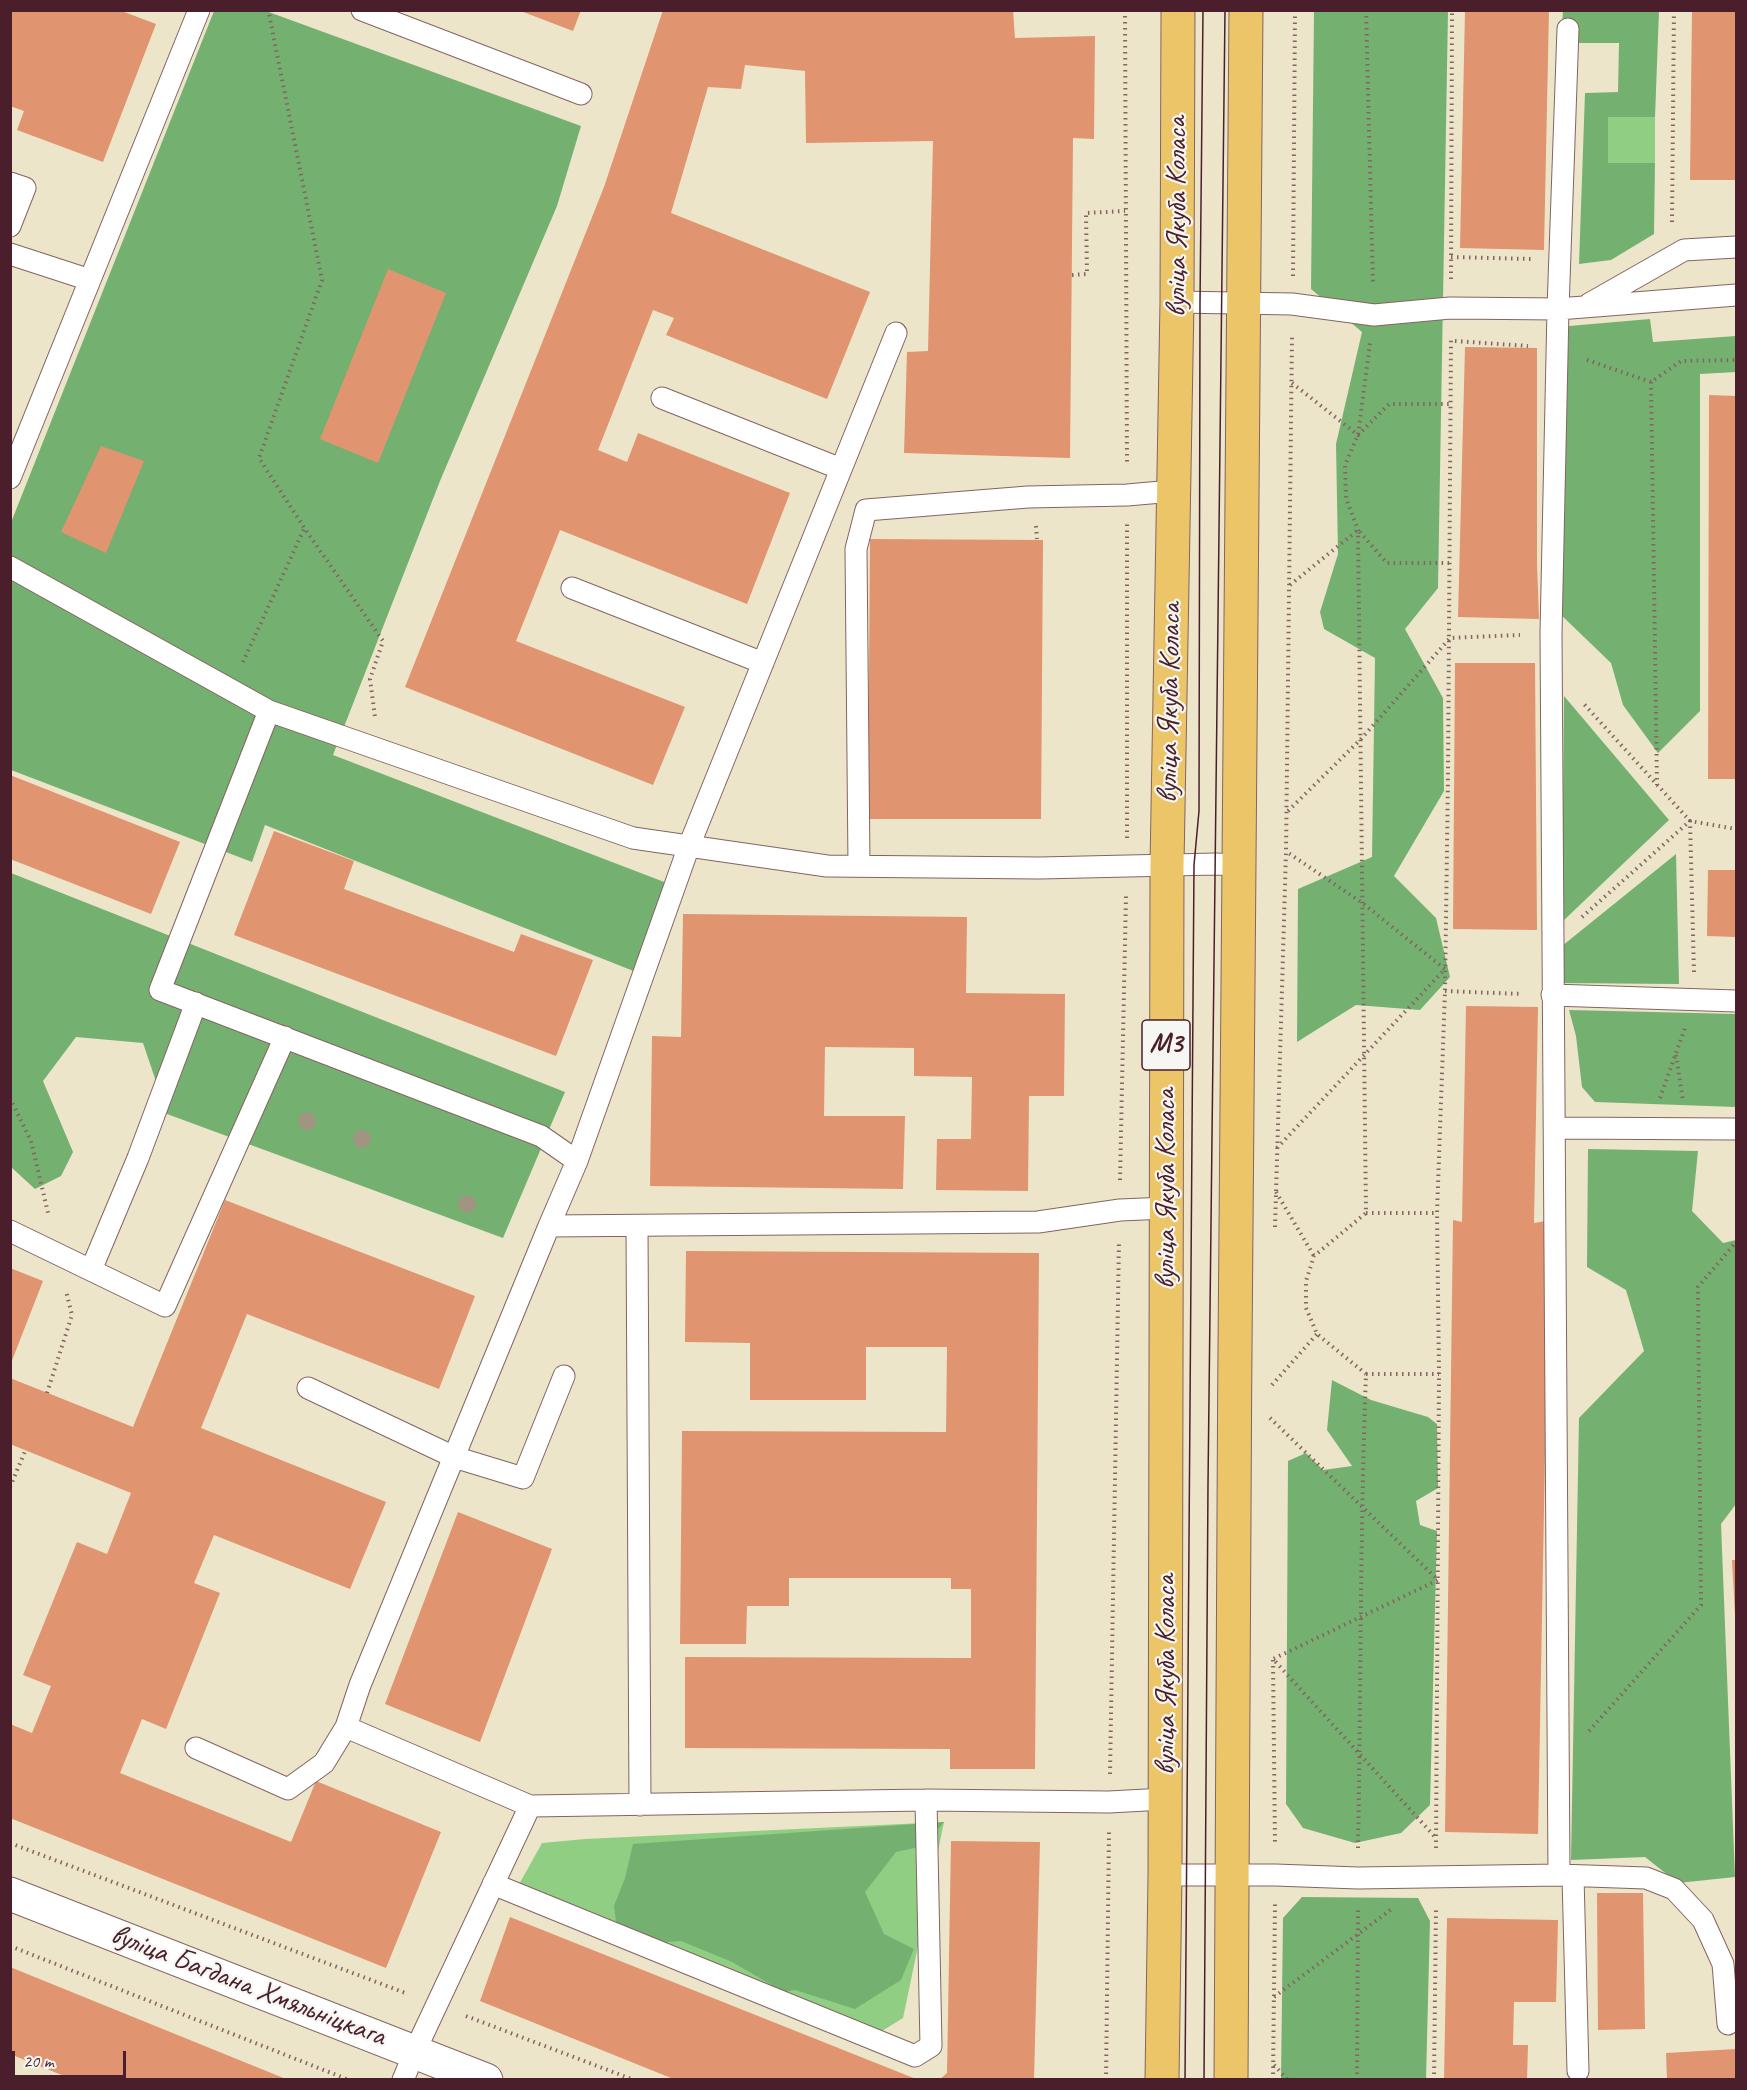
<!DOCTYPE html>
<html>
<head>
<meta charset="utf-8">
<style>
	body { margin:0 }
	#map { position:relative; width:1747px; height:2090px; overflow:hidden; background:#ede5c9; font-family:Caveat,sans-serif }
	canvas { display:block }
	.frame { position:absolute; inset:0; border:12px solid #4a1f2b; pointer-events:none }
	.scale { position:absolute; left:12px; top:2051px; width:114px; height:27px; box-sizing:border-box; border:3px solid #4a1f2b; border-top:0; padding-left:8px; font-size:18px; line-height:21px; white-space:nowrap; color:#4a1f2b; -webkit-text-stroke:4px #f6f6f2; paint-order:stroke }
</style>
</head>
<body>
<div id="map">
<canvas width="1747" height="2090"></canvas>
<div class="frame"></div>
<div class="scale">20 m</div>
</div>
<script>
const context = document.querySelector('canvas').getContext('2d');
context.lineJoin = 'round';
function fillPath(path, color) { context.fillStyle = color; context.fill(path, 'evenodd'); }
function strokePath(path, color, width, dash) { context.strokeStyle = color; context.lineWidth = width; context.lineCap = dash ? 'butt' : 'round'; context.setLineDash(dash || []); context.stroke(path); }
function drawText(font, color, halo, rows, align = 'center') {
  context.font = font + ' Caveat,sans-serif'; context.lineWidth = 4.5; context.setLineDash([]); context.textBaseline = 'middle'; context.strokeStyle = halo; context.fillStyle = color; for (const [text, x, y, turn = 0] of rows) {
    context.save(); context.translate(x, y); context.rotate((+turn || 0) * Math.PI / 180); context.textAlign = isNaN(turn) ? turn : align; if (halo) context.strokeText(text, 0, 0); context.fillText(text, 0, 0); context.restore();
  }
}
const green = new Path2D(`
	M1608,117H1655V163H1608Z
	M944,1822L903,2018L869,2039L512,1897L542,1843L585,1839Z`);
const forest = new Path2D(`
	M214,11H266L581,126L557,206L440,481L333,755L672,885L641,974L265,825L252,862L11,770L10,525Z
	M1314,11H1448L1438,588L1405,629L1443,698L1444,791L1394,876L1436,918L1450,977L1420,1010L1356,1005L1297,1042L1298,889L1372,857L1375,658L1324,629L1320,612L1338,554L1336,444L1362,332L1311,289Z
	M1563,11H1659L1655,117H1608V163H1655L1654,234L1611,260L1579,264L1585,93L1618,92L1619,43H1576L1562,25Z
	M1650,319L1653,342L1736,336V372L1700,374V711L1658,753L1623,705L1611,663L1558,612L1569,326Z
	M1564,696L1669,820L1562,922Z
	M1676,854L1679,984L1555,983L1557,950Z
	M11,873L565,1092L503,1238L167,1114L143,1043L76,1037L43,1081L73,1152L61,1176L35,1189L11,1167Z
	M1569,1010L1736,1014V1107L1595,1102L1582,1087L1576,1036Z
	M1588,1149L1698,1151L1692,1211L1723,1243L1736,1240V1504L1721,1524L1735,1877L1678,1883L1645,1857L1571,1860L1579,1418L1644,1351L1626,1290L1587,1267Z
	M1332,1380L1371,1400L1428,1417L1437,1424L1438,1488L1416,1501L1420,1525L1437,1531L1430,1805L1401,1833L1355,1843L1303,1828L1286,1804L1288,1461L1306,1453L1323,1470L1352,1466L1327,1430Z
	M944,1822L924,1846L896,1852L865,1892L884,1934L914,1949L901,1980L855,2009L795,1990L784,1992L732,1962L681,1941L653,1943L618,1937L614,1906L625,1878L633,1844Z
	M1302,1897L1418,1898L1430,1921L1426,2079H1281L1283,1918Z`);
const building = new Path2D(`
	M10,10H119L156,24L103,162L17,130L24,111L10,106Z
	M518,10H581L573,31Z
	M663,10H1013L1015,38L1095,36L1094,139L1073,138L1070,458L904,453L907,352L928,351L933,141L806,143L805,71L745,65L741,89L708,87L671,213L870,292L827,399L666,335L674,318L653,310L598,450L627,462L638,433L790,493L747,604L560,530L516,641L685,707L653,785L405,687L604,187Z
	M1465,10H1549L1544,250L1460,248Z
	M1692,10H1736V180H1690Z
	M388,269L446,293L378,463L320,439Z
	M1465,347L1537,348V563L1539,619L1458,617Z
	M1709,395L1736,396V779H1708Z
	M101,446L144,461L106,553L61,532Z
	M870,539L1043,540L1041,819H868Z
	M1455,663H1535L1537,930L1453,929Z
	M10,775L180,842L151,914L10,859Z
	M274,831L354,861L344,889L514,952L521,934L593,960L556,1056L234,935Z
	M1708,870H1736V937L1707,936Z
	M683,914L967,917L966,993L1065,994L1064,1096H1029L1028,1191L936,1190L937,1139H971L972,1077L914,1076V1048L825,1047L824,1116H905L903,1189L650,1186L652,1036L681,1037Z
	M1466,1006L1538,1007L1534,1223L1546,1221L1545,1454L1538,1834L1445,1832L1453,1220L1462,1222Z
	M225,1200L475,1296L439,1389L247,1314L201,1428L386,1502L350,1589L214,1535L194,1583L220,1593L166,1729L142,1719L120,1773L291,1842L316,1781L441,1832L386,1968L10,1818V1724L32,1733L51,1686L23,1675L77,1542L107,1554L131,1493L10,1444V1378L133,1427Z
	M686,1251L1039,1253L1035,1769H950V1749L685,1748V1657L971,1658V1589H951V1578H789V1606H747L746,1644H680L682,1431L946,1432L947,1347H866V1400H750V1343L685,1342Z
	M10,1268L43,1281L11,1363H10Z
	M458,1512L552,1549L480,1742L385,1704Z
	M1732,1560H1736V1615H1735Z
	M951,1841L1040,1842L1034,2080H939L947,2073Z
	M1597,1893H1643L1645,2029L1598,2030Z
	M510,1917L916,2079V2080H676L480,2001Z
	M1447,1918L1558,1920L1556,2002H1514L1513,2045H1528L1527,2080H1444Z
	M10,1967L286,2079V2080H74L10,2054Z
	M1736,2049V2080H1667L1666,2053Z`);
const path = new Path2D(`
	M266,10L269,14L322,280L259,458L305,529L383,641L370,679L375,717
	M1125,10L1127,466
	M1366,10L1373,285
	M1672,222L1674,10
	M1451,257L1531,259
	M1072,275L1087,274L1086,213L1125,211
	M1293,276L1295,10
	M1451,279L1452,10
	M1455,341L1528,346
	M1587,360L1651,382L1681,361L1736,360
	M1651,382L1657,785
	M1292,383L1358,435L1389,404H1452
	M1036,526L1037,539
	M1290,585L1358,530L1387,563H1449
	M243,662L304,529
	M1288,811L1361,739L1450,638L1520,635
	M1127,838V524
	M1582,917L1690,821L1583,703
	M1694,972L1690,821L1736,829
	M1445,991L1522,994
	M1676,1055L1683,1101
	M10,1098L31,1141L49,1217
	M1660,1098L1685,1028
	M1277,1148L1445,969L1361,902L1287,852
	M1120,1180L1126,896
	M1276,1192L1314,1256
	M1366,1213H1437L1445,991L1448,777L1451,337
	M1275,1227L1286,852L1292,335
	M1366,1374H1439
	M1272,1385L1317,1334
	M47,1393L72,1315L66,1291
	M1270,1418L1438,1580L1273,1659L1436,1838
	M10,1487L26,1449
	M1273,1660L1275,1845
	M1589,1731L1701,1605L1698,1287L1736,1242
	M1110,1774L1119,1241
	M10,1843L408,1994
	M1358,1848C1361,1690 1360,1532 1366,1374L1317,1334L1306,1308V1281L1314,1256L1366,1213L1358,530L1346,498L1345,465L1358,435L1370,343
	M1436,1848L1439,1374L1437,1213
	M10,1946L349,2080
	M1274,1997L1393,1908
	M466,2016L634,2080
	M1274,2065L1288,2080
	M1106,2080L1109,1832
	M1273,2080L1275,1903
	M1357,2080L1358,1906
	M1434,2080L1436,1907`);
const lane = new Path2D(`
	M362,10L581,94
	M10,183L25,188L10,226
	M10,254L90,280
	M1177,302L1292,304L1374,315L1450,308L1558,309L1736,295
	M1589,304L1684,250L1736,247
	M662,398L841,469
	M10,478L199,10
	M10,567L269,711L633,838L827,866L1040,868L1216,864L1237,865
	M572,588L763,663
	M269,711L160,990L541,1136L577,1161L689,846L896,333
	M859,866L856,549L866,510L1028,497L1127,495L1173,491
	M1552,995L1736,1001
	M1556,1128L1736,1129
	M577,1161L549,1226L1038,1222L1120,1210L1166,1208
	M637,1226L640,1805
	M10,1231L165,1306L285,1037
	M91,1270L138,1158L196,1003
	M308,1388L454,1457L523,1478L564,1376
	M196,1748L288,1789L324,1763L346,1727
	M530,1806L926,1800L1109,1802L1165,1799
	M1165,1875H1275L1358,1878L1559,1875L1646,1878L1674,1889L1703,1920L1723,1964L1728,2024
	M1559,1875L1551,633L1558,309L1568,29
	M1573,1876L1578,2071
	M493,1884L915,2056L931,2046L926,1800
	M403,2080L415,2051L530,1806L346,1727L360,1685L549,1226`);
const street = new Path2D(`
	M10,1894L486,2080`);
const primary = new Path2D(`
	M1162,2080L1165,1875L1167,865L1177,302L1178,10
	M1231,2080C1236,1390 1235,700 1246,10`);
const tram = new Path2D(`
	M1185,2080L1194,865L1199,811L1200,302L1203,10
	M1204,2080L1208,1483L1225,10`);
const trees = [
	[307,1121],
	[362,1139],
	[467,1204]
];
const shields = [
	[1166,1045,48]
];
const shieldNames = [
	["М3",1166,1045]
];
const streetNames = [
	["вуліца Якуба Коласа",1177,217,-90],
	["вуліца Якуба Коласа",1170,703,-89],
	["вуліца Якуба Коласа",1166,1189,-90],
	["вуліца Якуба Коласа",1166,1675,-90],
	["вуліца Багдана Хмяльніцкага",248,1986,21]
];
fillPath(green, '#90ce83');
fillPath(forest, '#74b171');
fillPath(building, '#e09470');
strokePath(lane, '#836462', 23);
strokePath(street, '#836462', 35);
strokePath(primary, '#836462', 35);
strokePath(path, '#836462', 4, [1.5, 4.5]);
strokePath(lane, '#fff', 21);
strokePath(street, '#fff', 33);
strokePath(primary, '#edc569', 33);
strokePath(tram, '#4a1f2b', 1.5);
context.fillStyle = '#9f9580';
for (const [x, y] of trees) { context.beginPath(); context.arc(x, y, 9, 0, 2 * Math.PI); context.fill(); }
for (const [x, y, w] of shields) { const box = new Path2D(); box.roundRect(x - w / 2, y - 25, w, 50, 4.5); context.fillStyle = '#f6f6f2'; context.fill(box); strokePath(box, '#4a1f2b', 1.5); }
drawText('bold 28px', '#4a1f2b', null, shieldNames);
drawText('30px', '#4a1f2b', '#f6f6f2', streetNames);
</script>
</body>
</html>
